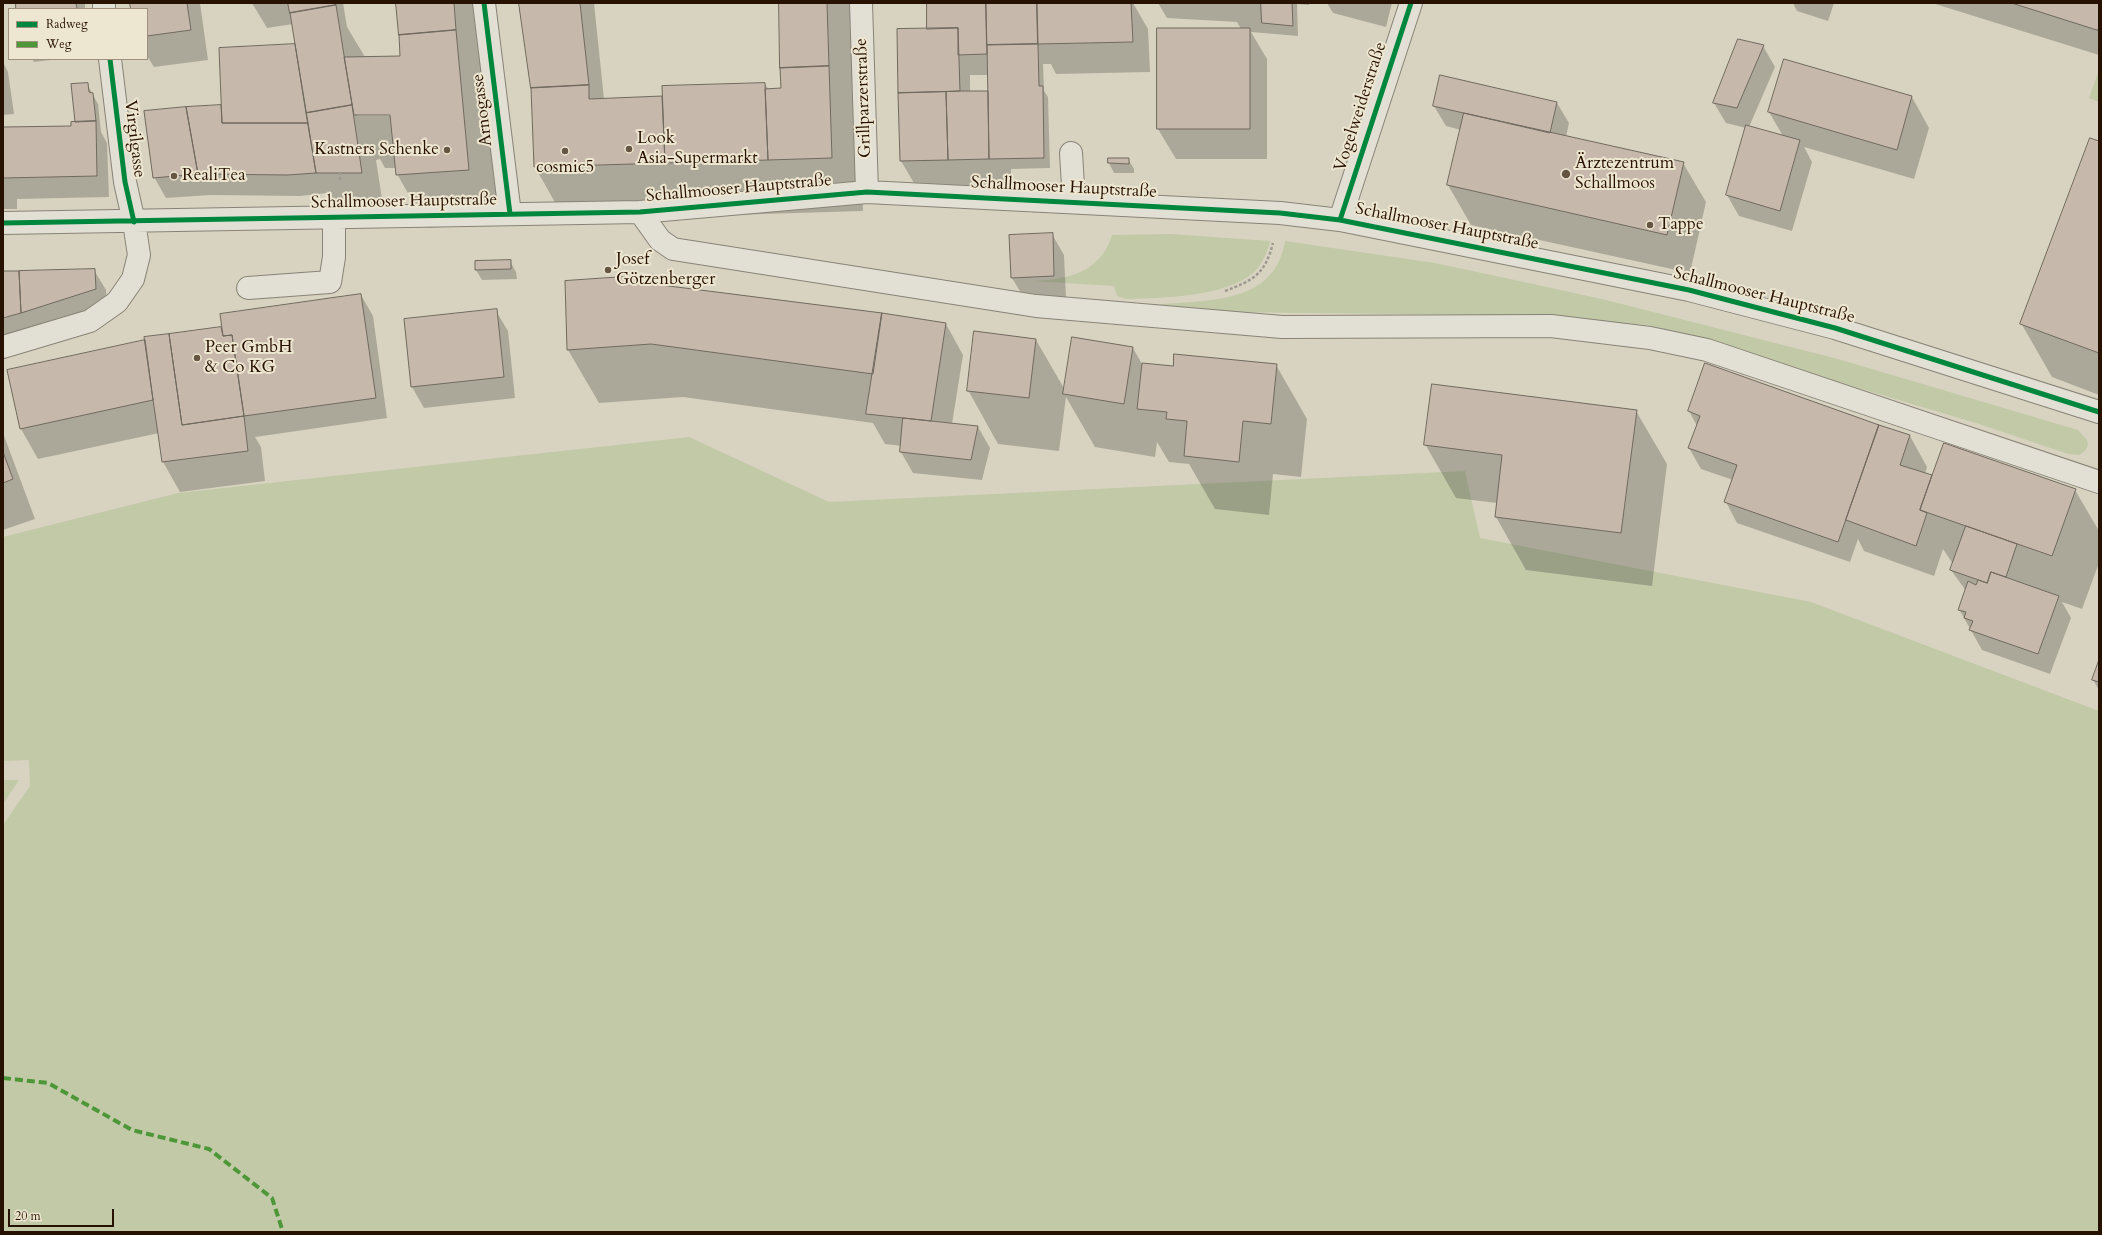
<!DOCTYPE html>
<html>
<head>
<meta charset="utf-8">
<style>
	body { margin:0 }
	#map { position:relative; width:2102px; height:1235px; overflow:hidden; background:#d8d3c0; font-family:Cardo,serif }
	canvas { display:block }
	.frame { position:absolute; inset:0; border:4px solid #271100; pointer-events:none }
	.legend { position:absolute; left:8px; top:8px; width:140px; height:52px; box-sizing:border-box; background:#ede6d0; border:1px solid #9e917d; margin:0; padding:5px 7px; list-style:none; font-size:12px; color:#271100 }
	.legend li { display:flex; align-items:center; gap:8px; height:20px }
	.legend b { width:20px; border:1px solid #9e917d }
	.scale { position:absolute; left:8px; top:1209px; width:106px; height:18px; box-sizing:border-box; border:2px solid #271100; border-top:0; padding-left:5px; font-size:12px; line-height:14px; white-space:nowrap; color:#271100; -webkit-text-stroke:3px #ede6d0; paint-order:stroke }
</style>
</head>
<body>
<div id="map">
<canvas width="2102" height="1235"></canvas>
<div class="frame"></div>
<ul class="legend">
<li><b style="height:5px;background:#00873e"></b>Radweg</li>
<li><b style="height:5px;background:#4e9739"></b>Weg</li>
</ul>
<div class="scale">20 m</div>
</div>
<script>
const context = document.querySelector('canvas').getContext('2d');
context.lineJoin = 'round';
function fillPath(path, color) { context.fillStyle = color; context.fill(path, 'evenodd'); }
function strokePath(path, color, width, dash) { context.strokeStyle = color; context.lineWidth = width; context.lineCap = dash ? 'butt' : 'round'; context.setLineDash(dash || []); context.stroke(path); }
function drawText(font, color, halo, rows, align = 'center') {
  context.font = font + ' Cardo,serif'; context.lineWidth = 4; context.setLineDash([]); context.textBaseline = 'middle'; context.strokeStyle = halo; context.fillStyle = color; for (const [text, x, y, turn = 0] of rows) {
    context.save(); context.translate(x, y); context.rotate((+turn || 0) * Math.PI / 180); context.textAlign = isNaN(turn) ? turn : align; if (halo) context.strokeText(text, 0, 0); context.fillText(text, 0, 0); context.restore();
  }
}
const green = new Path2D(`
	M2099,70V102L2089,98Z
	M1170,234L1270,241C1268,252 1261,266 1253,273C1225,297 1161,298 1126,299L1117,296L1114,286L1031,281C1066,280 1101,273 1112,235Z
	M1285,241L1435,263L1524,282L1606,300L1838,359L2078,430L2087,440L2088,445L2085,451L2079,455L2068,454L1976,423L1801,371L1685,334L1648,325L1488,315L1227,312L1154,305C1205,299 1274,307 1285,241Z
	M689,437L829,502L1465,471L1480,538L1811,602L2099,711V1232H3V825L30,786L29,760L3,761V537L178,493Z
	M3,780H19L3,804Z`);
const shadow = new Path2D(`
	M17,3H85V9H18Z
	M132,3H200L208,60L154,67L147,56V9H133Z
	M252,3H343L347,27L365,57H401L397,3H481L499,223L428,228L397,174L396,168H385L380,159L376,160L384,212H339L327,191V193L300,196L210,195L166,198L154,177L145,111L222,106L296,45L293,24L267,28ZM356,114H395V116H358Z
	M520,3H594L604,99L662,97L664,101L765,84L769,90L782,89L780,3H855L863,211L697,216L557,206L535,167L532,87Z
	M928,3H1133L1148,29L1150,72L1056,74L1051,64H1043L1044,91L1048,97L1050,168L1011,169V198L924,200L901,161L898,30H928ZM970,75H988L989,92H970Z
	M1158,3H1309V5L1297,4L1298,36L1251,32L1267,59V159H1176L1158,129L1241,29L1237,22L1167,18Z
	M1327,3H1392L1386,27L1333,13Z
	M1793,3H1834L1828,21L1797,11Z
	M1932,3H2099V55Z
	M1763,46L1775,67L1749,127L1783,136L1769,112L1784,60L1912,97L1929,128L1914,179L1804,147L1812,162L1792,231L1739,216L1727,195L1746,128L1726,123L1714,103Z
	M32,59H59L34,62Z
	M3,62L8,72L14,114L3,115Z
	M87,84L98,104L101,132L107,143L109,197L17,199V209H3V128L72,127L76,123Z
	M1557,103L1569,123L1566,137L1683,163L1706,202L1690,273L1471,225L1448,185L1461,130L1446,126L1434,106Z
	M2099,142V395L2052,377L2021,323Z
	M1128,159L1134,169V173H1114L1109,163Z
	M1052,234L1064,255L1066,297L1024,298L1012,278Z
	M510,261L516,272L517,279L482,280L476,270Z
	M94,270L106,290L107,310L3,343V272Z
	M653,276L658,286L946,324L963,355L952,424L978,427L990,448L982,480L913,473L901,452L902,446L885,444L873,423L683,397L599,403L568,350Z
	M361,295L373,316L387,418L255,437L261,447L265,481L180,492L163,462L159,433L38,459L21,429L146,341V338L222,328Z
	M496,311L508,331L515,398L424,408L412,387L405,320Z
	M1036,340L1065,390L1133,348L1142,364L1173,367L1276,365L1307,419L1301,477L1273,474L1269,515L1215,509L1189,464L1169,462L1157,442L1155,457L1095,447L1066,397L1059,451L998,444L968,390Z
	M1636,411L1667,464L1652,586L1526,570L1496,517L1497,503L1456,498L1425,444Z
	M1689,411L1879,426L1910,436L1927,467L1925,474L1932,478L2075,490L2099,531V563L2082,609L2062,602L2071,618L2050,674L1982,650L1959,609L1966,591L1951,570L1953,564L1943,549L1934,576L1864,551L1858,539L1850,562L1737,523L1726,502L1733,480L1701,469L1689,448L1697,426Z
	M3,433L35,519L3,530Z
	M2099,663V690L2093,680Z`);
const building = new Path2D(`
	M16,3H76L77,9H16Z
	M130,3H187L191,30L147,36V9H131Z
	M288,3H335L336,5L290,13Z
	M396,3H454L456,30L399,35Z
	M519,3H580L589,85L531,88Z
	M779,3H827L829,66L780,68Z
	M927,3H986L987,54L958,55V28L927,29Z
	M986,3H1037L1038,44L987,45Z
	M1037,3H1131L1133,42L1038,44Z
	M1261,3H1292L1293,26L1262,23Z
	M2012,3H2099V26L2098,30Z
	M336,5L352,105L306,113L290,13Z
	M958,28L960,91L898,93L897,29Z
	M1157,28H1250V129H1157Z
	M456,30L469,170L396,175L390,115H354L344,57L400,56L399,35Z
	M1738,39L1764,45L1737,108L1713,103Z
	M295,44L308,123H222L219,48Z
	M1038,44L1039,86H1043L1044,158L989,159L987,45Z
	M1784,59L1912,96L1897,150L1768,112Z
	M829,66L832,158L768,160L765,89L781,88L780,68Z
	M1440,75L1557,102L1550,133L1433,106Z
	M88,83L89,92L93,93L96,121L75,122L71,84Z
	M765,83L768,160L665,163L662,86Z
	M589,85V99L662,96L665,163L534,167L531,88Z
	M960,91H988L989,159L948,160L946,92Z
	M946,92L948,160L900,161L898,93Z
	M221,105L222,123H308L316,173L288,175L198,174L186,107Z
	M352,105L362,173H316L306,113Z
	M186,107L198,174L153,178L144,111Z
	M1464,113L1684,162L1667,235L1447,185Z
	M96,121L97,176L3,178V127L71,126V122Z
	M1746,125L1800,140L1780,211L1726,195Z
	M2090,138L2099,141V353L2020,324Z
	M1108,158H1129V164L1108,163Z
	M1053,233L1054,276L1011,278L1009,235Z
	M511,260V269L475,270V261Z
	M95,269L96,289L21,313L19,271Z
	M3,271H19L21,313L3,318Z
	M653,275V284L882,313L873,374L651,344L567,350L565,281Z
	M361,294L376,398L244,416L232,335L223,336L220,314Z
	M497,309L504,377L411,387L404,319Z
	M882,313L946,323L931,421L866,414Z
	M221,327L223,336L232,335L244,416L182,425L169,334Z
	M974,331L1036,339L1029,398L967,391Z
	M169,334L182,425L244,416L248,451L162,462L144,337Z
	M1072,337L1133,347L1124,404L1063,394Z
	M145,340L153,400L20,429L7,370Z
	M1174,354L1277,364L1271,424L1243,421L1239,462L1184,456L1187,421L1166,419L1167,412L1137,409L1142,363L1173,366Z
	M1705,363L1879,425L1838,542L1724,502L1737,465L1688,448L1700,416L1688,411Z
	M1432,384L1637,410L1621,533L1495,517L1502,455L1424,445Z
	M903,418L978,426L971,460L900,452Z
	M1879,425L1910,435L1900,465L1932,475L1920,510L1927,513L1916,546L1846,520Z
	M1944,443L2076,489L2052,556L1920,510Z
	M3,452L13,479L3,483Z
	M1966,526L2017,544L2006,577L1991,572L1987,583L1950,570Z
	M1991,572L2059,596L2038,654L1969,630L1973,621L1964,618L1966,612L1958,610L1968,581L1976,585L1978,580L1987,583Z
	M2099,660V682L2092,680Z`);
const path = new Path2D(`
	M340,172V181
	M1225,291C1254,280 1265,274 1273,243`);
const minor = new Path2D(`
	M104,3V9
	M484,3L510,214
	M861,3L867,192
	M1071,153L1074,202
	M640,212L660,240L673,249L1036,306L1282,327L1551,326L1650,338L1707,350L2099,482
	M1340,220L1411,3
	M3,223L640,212L867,192L1280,213L1340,220L1689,290L1835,328L2099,412
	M248,288L330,282L334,257V218
	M3,347L90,321L117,302L133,279L139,255L134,222L125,182L110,59`);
const quiet = new Path2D(`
	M3,1078L48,1083L132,1130L209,1149L272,1198L283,1232`);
const cycleway = new Path2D(`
	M484,3L510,214
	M110,59L125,182L134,222
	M1340,220L1411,3
	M3,223L640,212L867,192L1280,213L1340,220L1689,290L1835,328L2099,412`);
const markers = [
	[629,149,4,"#655543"],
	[447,150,4,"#655543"],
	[565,151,4,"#655543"],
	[1566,174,5,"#655543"],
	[174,176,4,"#655543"],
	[1650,225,4,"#655543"],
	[608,270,4,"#655543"],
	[197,358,4,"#655543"]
];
const streetNames = [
	["Grillparzerstraße",864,98,-92],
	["Vogelweiderstraße",1361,107,-72],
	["Arnogasse",483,110,-97],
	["Virgilgasse",134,139,83],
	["Schallmooser Hauptstraße",1064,188,3],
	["Schallmooser Hauptstraße",739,189,-5],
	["Schallmooser Hauptstraße",404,202,-1],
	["Schallmooser Hauptstraße",1447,227,11],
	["Schallmooser Hauptstraße",1764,296,14]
];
const poiNames = [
	["Look",637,139],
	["Asia-Supermarkt",637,159],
	["Kastners Schenke",439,150,"right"],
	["Ärztezentrum",1575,164],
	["Schallmoos",1575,184],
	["cosmic5",565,168,"center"],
	["RealiTea",182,176],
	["Tappe",1658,225],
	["Josef",616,260],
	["Götzenberger",616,280],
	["Peer GmbH",205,348],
	["& Co KG",205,368]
];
fillPath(green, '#c1c9a7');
fillPath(shadow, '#0003');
fillPath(building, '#c6b8ab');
strokePath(building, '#70695e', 1);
strokePath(minor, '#898377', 24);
strokePath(path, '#9d9990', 2.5, [3, 2]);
strokePath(minor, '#e2dfd5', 22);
strokePath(quiet, '#4e9739', 4, [8, 4]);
strokePath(cycleway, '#00873e', 5);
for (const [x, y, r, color] of markers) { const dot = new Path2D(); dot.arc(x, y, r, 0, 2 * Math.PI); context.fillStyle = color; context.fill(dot); strokePath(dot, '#ede6d0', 1.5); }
drawText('17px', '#271100', '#ede6d0', streetNames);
drawText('17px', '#271100', '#ede6d0', poiNames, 'left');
</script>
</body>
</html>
